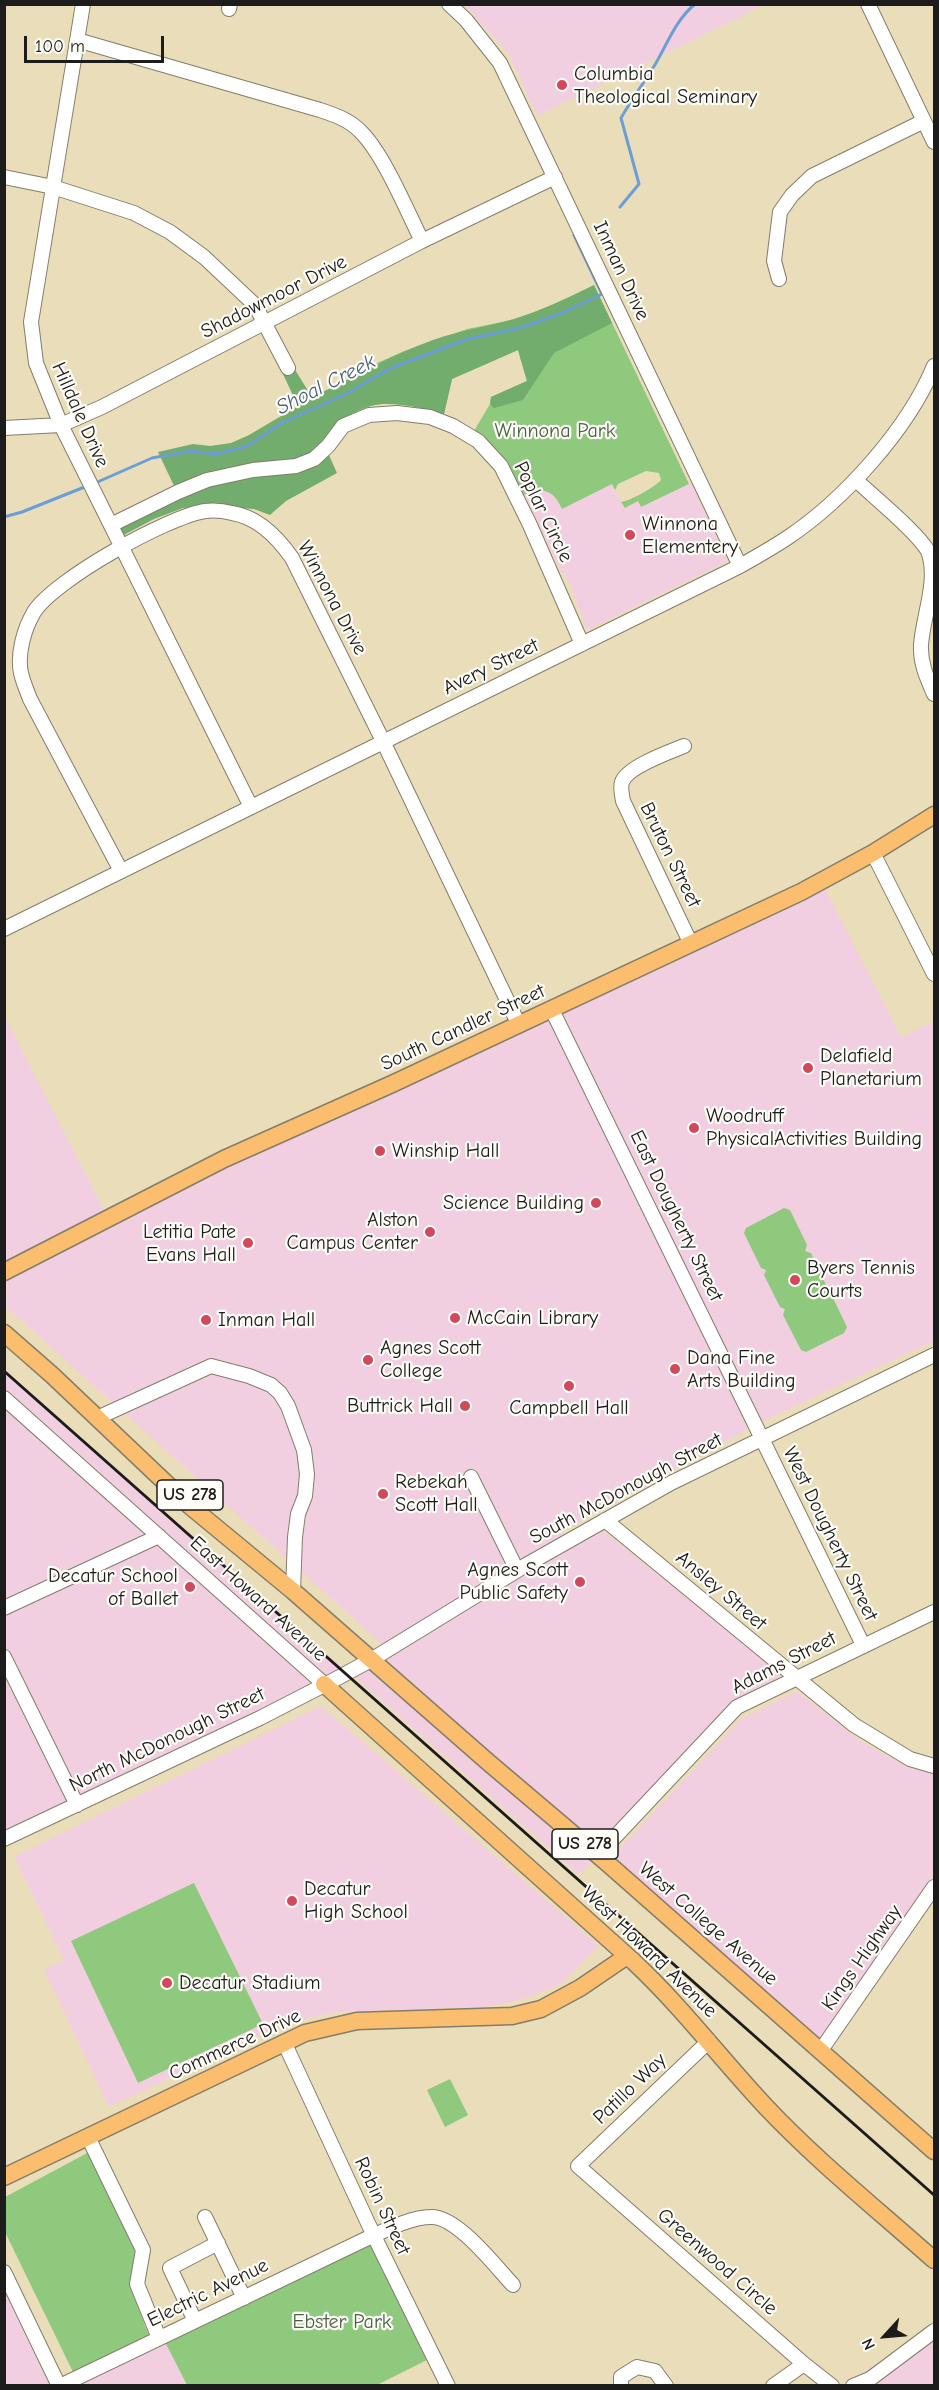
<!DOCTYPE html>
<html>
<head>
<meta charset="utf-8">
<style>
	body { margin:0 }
	#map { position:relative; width:939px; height:2390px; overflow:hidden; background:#eadeba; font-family:"Comic Neue",sans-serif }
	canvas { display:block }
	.frame { position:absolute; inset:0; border:6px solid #1c1c1c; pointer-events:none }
	.north { position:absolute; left:855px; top:2306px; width:60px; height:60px; -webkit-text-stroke:4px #fdfcf7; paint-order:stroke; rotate:244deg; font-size:16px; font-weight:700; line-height:24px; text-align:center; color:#1c1c1c }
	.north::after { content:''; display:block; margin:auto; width:21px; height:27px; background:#1c1c1c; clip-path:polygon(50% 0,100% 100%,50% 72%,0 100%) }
	.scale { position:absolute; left:24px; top:36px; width:140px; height:27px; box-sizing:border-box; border:3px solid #1c1c1c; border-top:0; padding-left:8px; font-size:18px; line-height:21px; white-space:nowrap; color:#1c1c1c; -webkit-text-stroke:4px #fdfcf7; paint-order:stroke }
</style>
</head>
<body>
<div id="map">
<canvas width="939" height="2390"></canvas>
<div class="frame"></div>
<div class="north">N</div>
<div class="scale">100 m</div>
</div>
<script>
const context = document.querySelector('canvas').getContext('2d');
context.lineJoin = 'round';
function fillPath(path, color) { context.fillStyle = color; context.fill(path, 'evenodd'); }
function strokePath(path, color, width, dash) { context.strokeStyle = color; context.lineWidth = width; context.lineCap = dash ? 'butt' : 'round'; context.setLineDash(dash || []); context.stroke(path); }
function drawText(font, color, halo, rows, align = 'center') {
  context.font = font + ' "Comic Neue",sans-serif'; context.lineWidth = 4.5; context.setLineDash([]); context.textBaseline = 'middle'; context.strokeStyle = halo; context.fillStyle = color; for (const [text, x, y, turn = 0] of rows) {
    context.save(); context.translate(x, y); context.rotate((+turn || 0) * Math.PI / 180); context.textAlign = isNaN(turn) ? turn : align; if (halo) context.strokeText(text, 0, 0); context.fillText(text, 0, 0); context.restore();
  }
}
const built = new Path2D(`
	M464,5H761L745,15L537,116L509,54Z
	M691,483L728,561L587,630L570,584L558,565L527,499L523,495L539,489L547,491L556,497L562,509L612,484L625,508L638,501L641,507Z
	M821,881L901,1037L934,1021V1341L761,1422L561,1532L572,1542L598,1527L792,1681L740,1710L579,1875L346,1669L385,1647L5,1306L4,1015L107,1216Z
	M5,1372L345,1670L5,1837Z
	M797,1691L860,1741L900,1763L934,1774V1876L818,2041L609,1860L741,1719Z
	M321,1706L599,1946L561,1984L527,1998L486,2007L336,2012L283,2024L109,2107L44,1970L64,1960L14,1857Z
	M4,2275L63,2385H5Z
	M934,2326V2385H872L860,2374Z
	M163,2338L187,2385L63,2386Z`);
const green = new Path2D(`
	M594,285L689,484L641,507L638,501L625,508L621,502C630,501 655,487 661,480L659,473L646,471L618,484L615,490L612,484L562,509C552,488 543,488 523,495C509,467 499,451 474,431L490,404L491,397L527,381L518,350L452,379L444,414C426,408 386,399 368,407C355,412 342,420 329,426L312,397L359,376L377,363L404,351L467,329L511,320L551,307Z
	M784,1208L790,1210L807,1245L805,1251L811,1253L826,1285L825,1290L830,1292L847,1327L844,1333L806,1352L801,1350L783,1315L785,1309L780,1307L764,1275L766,1270L761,1268L744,1233L746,1228Z
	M194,1883L263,2024L138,2083L71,1941Z
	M450,2079L468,2115L445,2127L427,2090Z
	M91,2151L136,2251L129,2284L149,2336L73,2372L5,2232V2197Z
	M373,2239L431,2358L377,2385H187L163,2338Z`);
const forest = new Path2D(`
	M594,285L612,323L554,353L523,400L494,408L490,404L491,397L527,381L518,350L452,379L444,414C425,408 390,400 370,406C359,409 347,417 336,422L328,453L337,473L286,501L270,515L254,509L207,506L183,508L154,519L122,536L114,519L175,488L158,452L193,444L210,446L231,443L249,435L298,406L282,372L292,365L312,397C353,378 391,355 433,340C461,330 487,327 514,319C542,310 568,298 594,285Z`);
const stream = new Path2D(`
	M620,207L639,184L621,118C632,99 645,81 656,63C668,42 676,20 695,4
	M93,484L152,458L190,451L217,454L247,446L282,423L346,394L391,368L468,339L520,328L565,312L602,294L574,235L576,234
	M4,517L22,512L87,486`);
const minor = new Path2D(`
	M83,4L31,322L36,363L61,425L251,807
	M449,4L466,20L500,63L740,566
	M868,4L934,142
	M229,9L230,4
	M77,40L320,110C335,115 350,120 361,132C384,155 407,211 422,241
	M4,177L53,187L134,213L170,232L204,257L255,305L288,368
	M779,279L774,261L780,212L792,195L812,176L924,121
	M4,428L61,425L102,407L422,241L555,177
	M856,480C875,498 916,531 928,551C939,580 923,615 921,645C920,663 927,678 934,694
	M111,525L178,492L207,480L253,470L296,466L314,459L328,446L343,426L369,415L397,413L430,417L453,426L478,441L501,466L530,525L582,644
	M684,746C669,752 627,767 622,782C620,788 622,795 623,801L691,944
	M873,853L934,974
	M121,871L30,699C27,691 23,682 21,673C17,654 24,629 34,612C54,580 167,517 205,511C213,510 224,511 232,513C258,517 278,538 292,558L380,735L519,1025
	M4,929L740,566C756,557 772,548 787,538C844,500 908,429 934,366
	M552,1010L863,1645
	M4,1398L324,1684
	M97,1418L211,1366L249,1376L271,1385L280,1393L288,1406L304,1450L307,1474L305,1496L298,1514L295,1537L293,1591
	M471,1477L517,1570
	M605,1520L854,1725L910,1759L934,1766
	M4,1608L159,1536
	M4,1657L77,1805
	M4,1839L260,1718L332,1681L371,1660L526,1565L671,1483L934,1355
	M598,1855L737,1707L934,1612
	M709,2041L578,2166L804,2364L832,2386
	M284,2042L374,2236L448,2386
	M821,2050L934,1887
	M88,2137L143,2250L137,2284L159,2338
	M205,2217L244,2298
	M4,2272L59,2386
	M195,2321L170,2268L218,2243
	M60,2386L368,2238C386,2230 411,2217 431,2217C457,2216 495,2266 513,2285
	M621,2386V2377L637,2367L655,2371L666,2386
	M773,2386L804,2364
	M853,2386L870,2379L934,2331`);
const major = new Path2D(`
	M4,1272L224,1159L392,1084L801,892L873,853L934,815
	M4,1333L52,1375L190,1506L293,1591L488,1762L606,1862L934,2151
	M324,1684L634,1962C682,2007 721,2059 766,2107C818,2162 878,2210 934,2260
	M4,2177L305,2033L357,2021L512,2016L541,2009L580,1988L627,1956`);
const rail = new Path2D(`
	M4,1371L934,2195`);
const markers = [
	[562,85,6,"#d1495b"],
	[630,535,6,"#d1495b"],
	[808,1068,6,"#d1495b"],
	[694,1128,6,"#d1495b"],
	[380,1151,6,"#d1495b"],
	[596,1203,6,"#d1495b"],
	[430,1232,6,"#d1495b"],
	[248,1243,6,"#d1495b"],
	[795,1280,6,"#d1495b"],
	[455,1318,6,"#d1495b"],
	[206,1320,6,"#d1495b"],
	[368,1360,6,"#d1495b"],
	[675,1369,6,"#d1495b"],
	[569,1386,6,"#d1495b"],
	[465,1406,6,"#d1495b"],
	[383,1494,6,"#d1495b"],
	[580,1582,6,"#d1495b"],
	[190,1587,6,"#d1495b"],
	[292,1901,6,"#d1495b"],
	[167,1983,6,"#d1495b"]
];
const shields = [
	[190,1495,66],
	[585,1844,66]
];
const shieldNames = [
	["US 278",190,1495],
	["US 278",585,1844]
];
const poiNames = [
	["Columbia",574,74],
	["Theological Seminary",574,97],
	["Winnona",642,524],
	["Elementery",642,547],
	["Delafield",820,1056],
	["Planetarium",820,1079],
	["Woodruff",706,1116],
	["PhysicalActivities Building",706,1139],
	["Winship Hall",392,1151],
	["Science Building",584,1203,"right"],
	["Alston",418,1220,"right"],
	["Campus Center",418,1243,"right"],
	["Letitia Pate",236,1232,"right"],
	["Evans Hall",236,1255,"right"],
	["Byers Tennis",807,1268],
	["Courts",807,1291],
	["McCain Library",467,1318],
	["Inman Hall",218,1320],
	["Agnes Scott",380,1348],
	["College",380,1371],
	["Dana Fine",687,1358],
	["Arts Building",687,1381],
	["Buttrick Hall",453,1406,"right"],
	["Campbell Hall",569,1408,"center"],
	["Rebekah",395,1482],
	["Scott Hall",395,1505],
	["Agnes Scott",568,1570,"right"],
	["Public Safety",568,1593,"right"],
	["Decatur School",178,1576,"right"],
	["of Ballet",178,1599,"right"],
	["Decatur",304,1889],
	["High School",304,1912],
	["Decatur Stadium",179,1983]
];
const streetNames = [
	["Inman Drive",621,271,65],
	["Shadowmoor Drive",274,297,-27],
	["Hilldale Drive",80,415,66],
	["Poplar Circle",543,512,64],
	["Winnona Drive",332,598,62],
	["Avery Street",491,667,-26],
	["Bruton Street",670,855,64],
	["South Candler Street",463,1028,-25],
	["East Dougherty Street",676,1216,64],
	["South McDonough Street",626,1489,-28],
	["West Dougherty Street",830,1534,64],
	["Ansley Street",721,1591,40],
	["East Howard Avenue",258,1599,42],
	["Adams Street",784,1663,-27],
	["North McDonough Street",167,1740,-26],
	["West College Avenue",708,1924,41],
	["West Howard Avenue",649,1952,44],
	["Kings Highway",862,1958,-55],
	["Commerce Drive",235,2045,-25],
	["Patillo Way",630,2089,-44],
	["Robin Street",382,2206,65],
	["Greenwood Circle",717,2262,41],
	["Electric Avenue",208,2293,-26]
];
const parkNames = [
	["Winnona Park",555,431],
	["Ebster Park",342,2322]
];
const waterNames = [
	["Shoal Creek",326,385,-27]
];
fillPath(built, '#f2cfe0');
fillPath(green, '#8fc97e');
fillPath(forest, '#73ad6d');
strokePath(stream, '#6b9ed6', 3);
strokePath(minor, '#837d6b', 16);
strokePath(major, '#837d6b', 19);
strokePath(minor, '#fff', 14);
strokePath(major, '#fbbd6e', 16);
strokePath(rail, '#1c1c1c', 3);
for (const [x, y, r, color] of markers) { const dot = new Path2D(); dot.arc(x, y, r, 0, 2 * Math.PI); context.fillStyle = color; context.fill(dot); strokePath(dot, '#fdfcf7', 2); }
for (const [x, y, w] of shields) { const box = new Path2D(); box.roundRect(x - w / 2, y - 15, w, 30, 4.5); context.fillStyle = '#fdfcf7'; context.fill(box); strokePath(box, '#1c1c1c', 1.5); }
drawText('bold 18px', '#1c1c1c', null, shieldNames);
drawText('20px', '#1c1c1c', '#fdfcf7', poiNames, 'left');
drawText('20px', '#1c1c1c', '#fdfcf7', streetNames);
drawText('20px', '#4a6143', '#fdfcf7', parkNames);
drawText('italic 21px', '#445d79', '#fdfcf7', waterNames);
</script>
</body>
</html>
